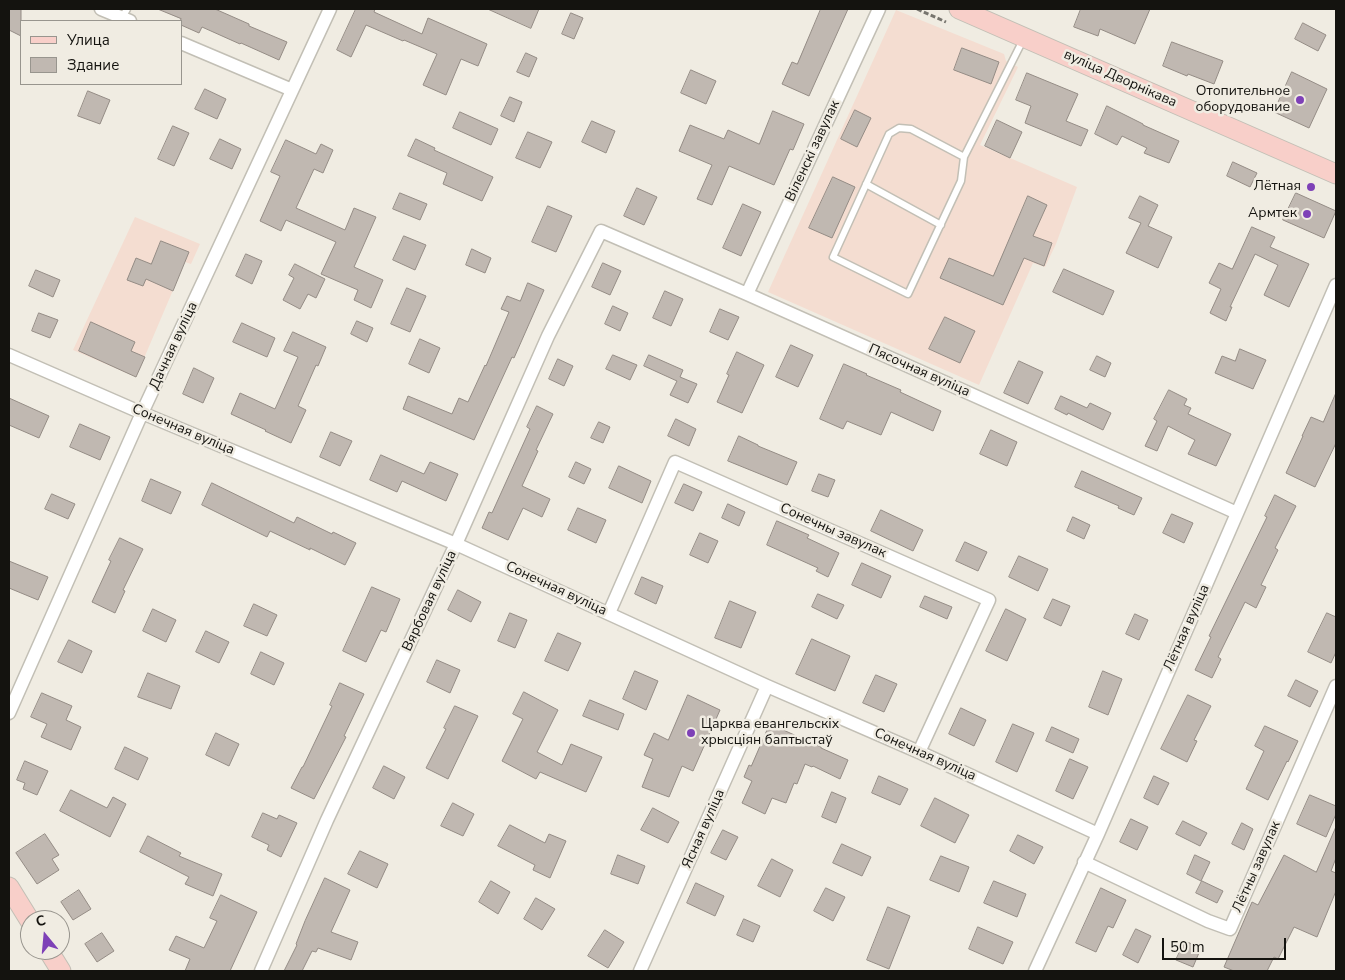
<!DOCTYPE html>
<html>
<head>
<meta charset="utf-8">
<style>
	body { margin:0 }
	#map { position:relative; width:1345px; height:980px; overflow:hidden; background:#f0ece2; font-family:"Nunito Sans",sans-serif }
	canvas { display:block }
	.frame { position:absolute; inset:0; border:10px solid #14130f; pointer-events:none }
	.legend { position:absolute; left:20px; top:20px; width:162px; height:65px; box-sizing:border-box; background:#f0ece2; border:1px solid #98958e; margin:0; padding:6px 9px; list-style:none; font-size:15px; color:#14130f }
	.legend li { display:flex; align-items:center; gap:10px; height:25px }
	.legend b { width:25px; border:1px solid #98958e }
	.north { position:absolute; left:20px; top:910px; width:50px; height:50px; box-sizing:border-box; background:#f0ece2; border:1px solid #98958e; border-radius:50%; rotate:343deg; font-size:14px; font-weight:700; line-height:20px; text-align:center; color:#14130f }
	.north::after { content:''; display:block; margin:auto; width:18px; height:22px; background:#7e41b7; clip-path:polygon(50% 0,100% 100%,50% 72%,0 100%) }
	.scale { position:absolute; left:1162px; top:938px; width:124px; height:22px; box-sizing:border-box; border:2px solid #14130f; border-top:0; padding-left:6px; font-size:15px; line-height:18px; white-space:nowrap; color:#14130f; -webkit-text-stroke:4px #f0ece2; paint-order:stroke }
</style>
</head>
<body>
<div id="map">
<canvas width="1345" height="980"></canvas>
<div class="frame"></div>
<ul class="legend">
<li><b style="height:6px;background:#f8cfc9"></b>Улица</li>
<li><b style="height:14px;background:#c0b8b1"></b>Здание</li>
</ul>
<div class="north">С</div>
<div class="scale">50 m</div>
</div>
<script>
const context = document.querySelector('canvas').getContext('2d');
context.lineJoin = 'round';
function fillPath(path, color) { context.fillStyle = color; context.fill(path, 'evenodd'); }
function strokePath(path, color, width, dash) { context.strokeStyle = color; context.lineWidth = width; context.lineCap = dash ? 'butt' : 'round'; context.setLineDash(dash || []); context.stroke(path); }
function drawText(font, color, halo, rows, align = 'center') {
  context.font = font + ' "Nunito Sans",sans-serif'; context.lineWidth = 5; context.setLineDash([]); context.textBaseline = 'middle'; context.strokeStyle = halo; context.fillStyle = color; for (const [text, x, y, turn = 0] of rows) {
    context.save(); context.translate(x, y); context.rotate((+turn || 0) * Math.PI / 180); context.textAlign = isNaN(turn) ? turn : align; if (halo) context.strokeText(text, 0, 0); context.fillText(text, 0, 0); context.restore();
  }
}
const industrial = new Path2D(`
	M896,10L1004,54L1006,61L1018,67L980,145L1077,187L1056,244L1045,267L1033,263L979,385L768,292Z
	M135,217L200,244L191,264L185,262L136,377L73,350Z`);
const building = new Path2D(`
	M9,9H21V36L9,30Z
	M158,9H215L249,24V26L287,42L279,60L241,43L240,44L202,27L199,33L181,25V21H180L181,19Z
	M356,9H375L374,12L422,34L428,18L487,44L478,66L461,59L446,95L423,85L437,54L404,40L403,41L366,25L351,57L337,50Z
	M488,9H539L531,28Z
	M821,9H848L809,96L782,84L792,62L797,64Z
	M1081,9H1150L1135,44L1100,29L1098,36L1074,27Z
	M571,13L583,18L574,39L562,34Z
	M1303,23L1326,35L1318,51L1295,39Z
	M1172,42L1223,61L1214,84L1188,74L1187,76L1163,66Z
	M962,48L999,62L991,84L954,70Z
	M526,53L537,58L529,77L517,72Z
	M691,70L716,81L706,104L681,93Z
	M1292,72L1327,89L1309,128L1274,112Z
	M1027,73L1078,94L1066,121L1088,130L1081,146L1025,123L1031,106L1016,100Z
	M205,89L226,99L217,119L195,109Z
	M88,91L110,100L100,124L78,116Z
	M510,97L522,102L514,122L501,116Z
	M1107,106L1143,124V125L1179,141L1169,163L1144,153L1147,148L1122,136L1117,145L1095,134Z
	M855,110L871,118L857,147L841,139Z
	M773,111L804,124L793,150L790,149L774,185L729,166L712,205L697,199L712,165L679,151L690,125L724,139L728,130L759,144Z
	M460,112L498,129L491,145L453,128Z
	M997,120L1022,132L1010,158L985,146Z
	M592,121L615,131L606,153L582,142Z
	M173,126L189,133L174,166L158,159Z
	M528,132L552,142L540,168L516,158Z
	M220,139L241,149L232,169L210,159Z
	M416,139L435,148L434,150L493,177L482,201L443,184L447,173L408,156Z
	M286,140L316,154L321,144L333,150L323,173L314,169L296,208L345,230L354,208L376,217L354,267L383,280L371,308L354,300L358,290L321,274L336,242L286,220L281,231L260,221L280,176L271,172Z
	M1233,162L1257,173L1250,187L1227,176Z
	M833,177L855,187L832,238L809,228Z
	M637,188L657,197L644,225L624,216Z
	M400,193L427,204L420,220L393,209Z
	M1296,193L1336,211L1324,238L1283,220Z
	M1028,196L1047,205L1033,236L1052,243L1044,266L1024,258L1003,305L940,278L949,258L993,276Z
	M1140,196L1158,205L1148,226L1172,237L1158,268L1126,253L1141,223L1129,218Z
	M743,204L761,212L741,256L723,248Z
	M548,206L572,216L556,252L532,242Z
	M1252,227L1275,237L1270,247L1309,264L1289,307L1264,295L1278,265L1255,254L1230,307H1232L1226,321L1210,313L1221,289L1209,283L1219,263L1232,269Z
	M404,236L426,245L415,270L393,260Z
	M161,241L189,252L173,291L146,279L143,286L127,280L136,258L151,264Z
	M472,249L491,258L485,273L466,265Z
	M246,254L262,261L252,284L236,276Z
	M603,263L621,271L610,295L592,287Z
	M295,264L325,279L316,298L308,294L300,309L283,300L294,278L289,275Z
	M1064,269L1114,291L1103,315L1053,292Z
	M36,270L60,280L53,297L29,286Z
	M528,283L544,290L514,358L512,357L474,440L403,409L408,396L452,414L459,398L468,402L485,365L486,366L509,312L501,309L507,296L520,301Z
	M407,288L426,296L410,332L391,324Z
	M665,291L683,299L671,326L653,318Z
	M613,306L628,313L620,331L605,324Z
	M720,309L739,317L728,340L710,332Z
	M39,313L58,320L50,338L32,331Z
	M945,317L975,331L960,363L929,349Z
	M357,321L373,328L367,342L351,334Z
	M91,322L135,342L131,351L145,357L136,377L79,351Z
	M242,323L275,338L267,357L233,342Z
	M293,332L326,347L318,366L316,365L298,406L306,410L291,443L265,431L266,430L231,414L240,393L275,409L298,357L284,351Z
	M420,339L440,348L429,373L409,364Z
	M791,345L813,355L798,387L776,377Z
	M1240,349L1266,360L1253,389L1215,373L1222,356L1235,361Z
	M737,352L764,365L742,413L717,402L729,375L727,374Z
	M613,355L637,365L630,380L606,369Z
	M649,355L683,370L680,377L697,384L688,403L670,395L677,381L644,366Z
	M1097,356L1111,363L1105,377L1090,370Z
	M558,359L573,366L564,386L549,379Z
	M1019,361L1043,372L1028,404L1004,393Z
	M844,364L867,374L866,375L901,390L900,392L941,411L933,431L891,412L881,435L847,421L843,429L820,419Z
	M194,368L214,378L203,403L183,394Z
	M1169,390L1187,399L1184,405L1191,408L1188,414L1231,434L1216,466L1188,454L1195,440L1168,426L1157,451L1145,446L1157,421L1154,419Z
	M1336,393V443L1315,487L1286,473L1303,436H1302L1311,417L1323,422Z
	M1061,396L1087,408L1090,403L1111,413L1103,430L1068,413L1067,415L1055,409Z
	M9,398L49,416L39,438L9,425Z
	M537,406L553,414L536,450L538,451L522,486L550,499L542,517L523,508L508,540L482,528L489,512L492,513L530,429L527,427Z
	M676,419L696,429L689,446L668,436Z
	M599,422L610,427L603,443L591,438Z
	M80,424L110,437L100,460L70,447Z
	M991,430L1017,442L1007,466L980,454Z
	M331,432L352,441L340,466L320,457Z
	M739,436L758,445V446L797,462L787,485L728,461Z
	M381,455L424,474L430,462L458,474L446,501L402,481L397,492L370,480Z
	M576,462L591,469L584,484L569,477Z
	M619,466L651,481L642,503L609,488Z
	M1082,471L1142,498L1134,515L1118,508L1119,506L1075,487Z
	M819,474L835,480L828,497L812,491Z
	M151,479L181,492L171,514L142,501Z
	M212,483L294,523L297,517L332,534L333,532L356,543L345,565L310,548V550L270,531L267,537L202,505Z
	M684,484L702,492L693,511L675,503Z
	M52,494L75,504L68,519L45,509Z
	M1275,495L1296,506L1275,548L1278,550L1261,585L1266,587L1256,608L1245,602L1218,657L1221,659L1212,678L1195,670L1211,637L1209,636L1267,517L1265,516Z
	M728,504L745,512L739,526L722,518Z
	M578,508L606,520L596,543L568,530Z
	M881,510L923,530L913,551L871,531Z
	M1172,514L1193,523L1184,543L1163,533Z
	M1073,517L1090,525L1084,539L1067,531Z
	M777,521L809,535L807,538L839,553L828,577L816,571L818,568L767,545Z
	M700,533L718,541L708,563L690,555Z
	M120,538L143,549L123,590L125,591L115,613L92,602L111,561L109,560Z
	M965,542L987,552L978,571L956,561Z
	M1019,556L1048,569L1038,591L1009,577Z
	M9,561L48,577L38,600L9,588Z
	M862,563L891,576L881,598L852,585Z
	M642,577L663,586L656,604L635,594Z
	M372,587L400,599L386,632L381,630L366,662L343,651Z
	M458,590L481,602L471,622L448,610Z
	M818,594L844,605L837,619L812,607Z
	M925,596L952,607L947,619L920,607Z
	M1053,599L1070,606L1061,626L1044,618Z
	M730,601L756,612L741,648L715,638Z
	M254,604L277,615L267,636L244,626Z
	M153,609L176,620L166,642L143,631Z
	M1006,609L1026,619L1007,661L986,651Z
	M510,613L527,620L515,648L498,641Z
	M1327,613L1336,617V652L1331,663L1308,652Z
	M1135,614L1148,620L1139,640L1126,634Z
	M206,631L229,642L219,663L196,652Z
	M558,633L581,643L568,671L545,661Z
	M812,639L850,656L835,691L796,674Z
	M69,640L92,651L82,673L58,662Z
	M261,652L284,663L274,685L251,674Z
	M437,660L460,670L450,693L427,682Z
	M635,671L658,681L646,710L623,699Z
	M1103,671L1122,679L1108,715L1089,707Z
	M148,673L180,686L171,709L138,697Z
	M876,675L897,684L884,712L863,703Z
	M1296,680L1318,691L1310,707L1288,696Z
	M340,683L364,694L344,736L346,737L314,799L291,788L302,767H303L332,706L330,705Z
	M524,692L558,710L537,752L562,765L571,744L602,757L586,792L540,772L536,779L502,761L523,719L513,714Z
	M42,693L72,706L66,720L81,727L71,750L41,737L47,724L31,717Z
	M688,695L720,710L693,771L682,766L669,797L642,787L653,759L644,755L654,733L668,740Z
	M1188,695L1211,706L1194,740L1197,741L1187,762L1161,749Z
	M590,700L624,714L618,730L583,716Z
	M455,706L478,716L448,779L426,768L446,729L444,728Z
	M961,708L986,720L974,746L949,734Z
	M770,724L821,747V748L848,760L840,779L813,766L812,767L805,764L797,784L794,783L786,803L772,798L765,814L742,803L752,781L744,777L749,765L751,766Z
	M1013,724L1034,733L1017,772L996,762Z
	M1265,726L1298,741L1288,762L1287,761L1268,800L1246,789L1264,751L1255,746Z
	M1052,727L1079,739L1073,753L1046,741Z
	M216,733L239,744L229,766L206,755Z
	M125,747L148,758L138,780L115,769Z
	M1070,759L1088,767L1073,799L1056,791Z
	M25,761L48,771L37,795L23,789L25,783L17,780Z
	M384,766L405,777L394,799L373,788Z
	M879,776L908,789L900,805L872,793Z
	M1154,776L1169,783L1158,805L1144,798Z
	M71,790L107,808L113,797L126,804L110,837L60,811Z
	M832,792L846,798L836,823L822,817Z
	M1310,795L1336,806V814L1326,837L1297,824Z
	M935,798L969,815L955,843L921,826Z
	M453,803L474,814L463,836L441,826Z
	M653,808L679,822L668,843L641,830Z
	M263,813L277,819L279,815L297,823L281,857L267,850L269,845L252,837Z
	M1131,819L1148,827L1137,850L1120,842Z
	M1183,821L1207,833L1200,846L1176,834Z
	M1242,823L1253,829L1244,850L1232,844Z
	M510,825L545,843L549,834L566,841L550,878L533,870L535,865L498,846Z
	M1336,827V858L1331,871L1336,873V891L1317,937L1294,927L1278,959L1274,957L1267,971H1234L1224,967L1252,902L1258,905L1284,855L1316,872Z
	M723,830L738,837L726,860L711,853Z
	M45,834L59,855L52,859L59,870L37,884L16,853Z
	M1018,835L1043,847L1034,864L1010,851Z
	M148,836L181,853L179,856L222,874L213,896L185,884L189,877L140,852Z
	M842,844L871,857L862,876L833,863Z
	M360,851L388,864L377,888L348,874Z
	M618,855L645,866L638,884L611,874Z
	M1195,855L1210,862L1201,881L1187,874Z
	M941,856L969,867L959,892L930,880Z
	M772,859L793,870L780,897L758,886Z
	M325,878L350,890L331,932L358,942L351,960L318,948L316,952L312,951L302,971H284L297,945L296,944L305,921Z
	M491,881L510,892L498,914L479,902Z
	M994,881L1026,894L1017,917L984,903Z
	M1202,881L1223,891L1217,903L1196,893Z
	M696,883L724,896L715,916L687,903Z
	M826,888L845,897L833,921L814,911Z
	M1101,888L1126,900L1113,928L1108,926L1096,952L1076,943Z
	M79,890L91,909L73,920L61,902Z
	M221,895L257,912L230,971H185L190,959L169,950L176,936L204,948L217,921L210,918Z
	M536,898L555,909L542,930L524,919Z
	M888,907L910,916L889,969L867,960Z
	M744,919L760,926L753,942L737,935Z
	M978,927L1013,942L1003,964L969,949Z
	M1136,929L1151,936L1138,963L1123,955Z
	M605,930L624,942L608,968L588,956Z
	M102,933L114,951L97,962L85,944Z
	M1185,941L1201,948L1193,967L1176,960Z`);
const path = new Path2D(`
	M917,9L946,22`);
const lane = new Path2D(`
	M122,18L127,9
	M964,157L911,129L899,128L889,134L833,257L908,294L961,181L964,157L1024,38
	M866,184L941,225`);
const street = new Path2D(`
	M101,9L130,21
	M181,43L292,90
	M747,294L879,9
	M9,355L142,413L456,544L767,686L919,752L1098,834
	M609,613L675,462L989,600L919,752
	M9,713L142,413L330,9
	M1084,862L1208,921L1230,929L1336,686
	M261,971L327,820L456,544L548,336L601,231L747,294L1237,513
	M640,971L767,686
	M1035,971L1098,834L1336,285`);
const secondary = new Path2D(`
	M959,9L1336,174
	M9,887L30,921
	M48,950L61,971`);
const markers = [
	[1300,100,5,"#7e41b7"],
	[1311,187,5,"#7e41b7"],
	[1307,214,5,"#7e41b7"],
	[691,733,5,"#7e41b7"]
];
const streetNames = [
	["вуліца Дворнікава",1120,79,24],
	["Віленскі завулак",813,151,-65],
	["Дачная вуліца",174,346,-65],
	["Пясочная вуліца",919,371,24],
	["Сонечная вуліца",183,430,23],
	["Сонечны завулак",833,531,24],
	["Сонечная вуліца",556,589,25],
	["Вярбовая вуліца",430,601,-65],
	["Лётная вуліца",1187,628,-66],
	["Сонечная вуліца",925,755,24],
	["Ясная вуліца",704,829,-66],
	["Лётны завулак",1257,867,-66]
];
const poiNames = [
	["Отопительное",1290,92],
	["оборудование",1290,108],
	["Лётная",1301,187],
	["Армтек",1297,214],
	["Царква евангельскіх",701,725,"left"],
	["хрысціян баптыстаў",701,741,"left"]
];
fillPath(industrial, '#f4ddd1');
fillPath(building, '#c0b8b1');
strokePath(building, '#948c85', 1);
strokePath(lane, '#c2bfb5', 9);
strokePath(street, '#c2bfb5', 15);
strokePath(secondary, '#c2bfb5', 21);
strokePath(path, '#77756e', 3, [5, 2.5]);
strokePath(lane, '#fff', 6);
strokePath(street, '#fff', 12);
strokePath(secondary, '#f8cfc9', 19);
for (const [x, y, r, color] of markers) { const dot = new Path2D(); dot.arc(x, y, r, 0, 2 * Math.PI); context.fillStyle = color; context.fill(dot); strokePath(dot, '#f0ece2', 2); }
drawText('14px', '#14130f', '#f0ece2', streetNames);
drawText('14px', '#14130f', '#f0ece2', poiNames, 'right');
</script>
</body>
</html>
